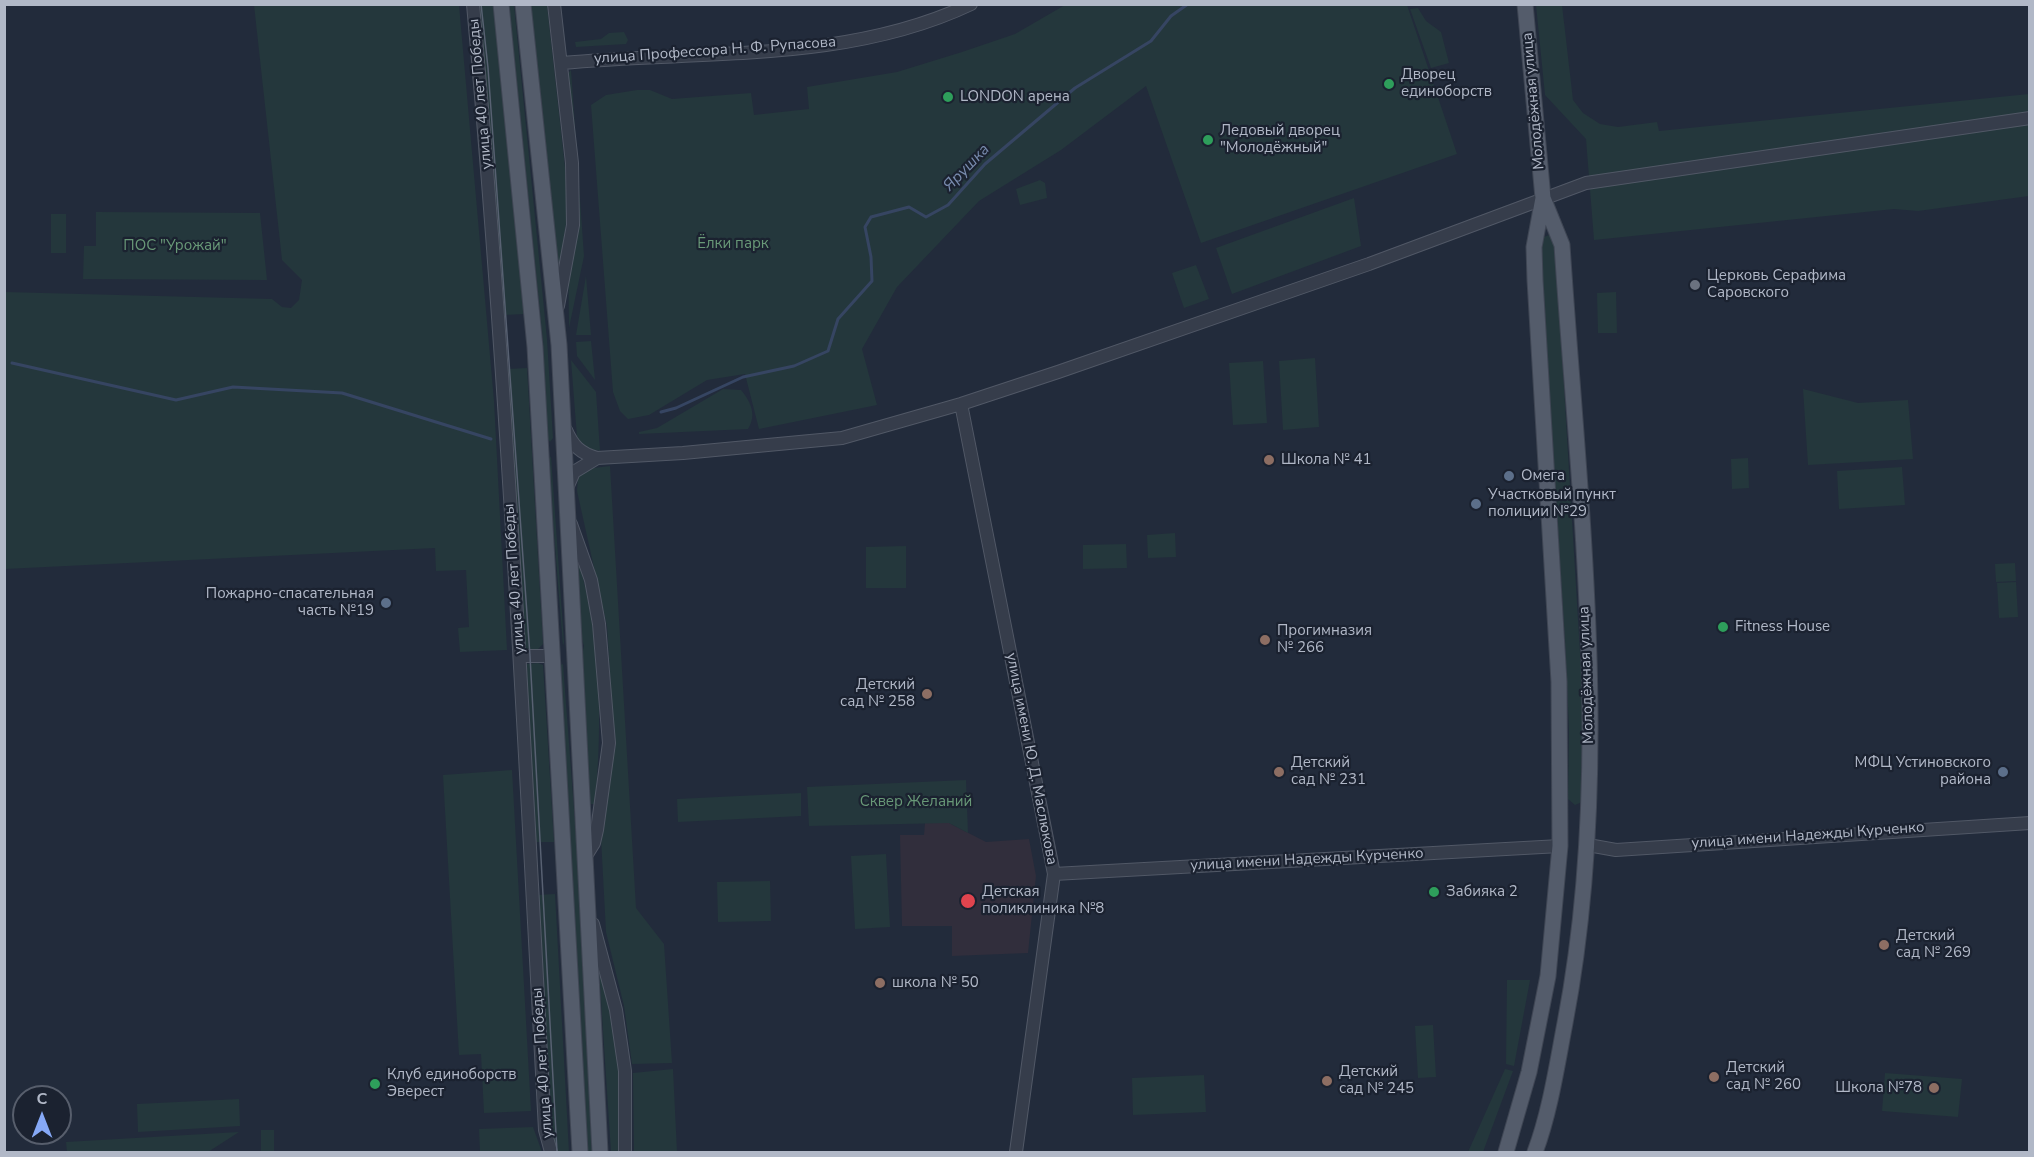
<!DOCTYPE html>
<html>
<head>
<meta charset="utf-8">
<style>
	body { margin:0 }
	#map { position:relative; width:2034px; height:1157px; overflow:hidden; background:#222b3b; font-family:"Nunito Sans",sans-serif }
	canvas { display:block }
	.frame { position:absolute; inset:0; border:6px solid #b1b8c7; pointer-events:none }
	.north { position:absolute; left:12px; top:1085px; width:60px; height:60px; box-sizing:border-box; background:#1b2230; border:2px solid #575e6c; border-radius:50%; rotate:0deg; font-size:16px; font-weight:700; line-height:24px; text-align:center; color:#b1b8c7 }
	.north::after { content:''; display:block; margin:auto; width:21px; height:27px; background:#86a9f7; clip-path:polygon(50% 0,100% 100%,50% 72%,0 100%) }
</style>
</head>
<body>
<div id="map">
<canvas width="2034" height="1157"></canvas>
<div class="frame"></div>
<div class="north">С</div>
</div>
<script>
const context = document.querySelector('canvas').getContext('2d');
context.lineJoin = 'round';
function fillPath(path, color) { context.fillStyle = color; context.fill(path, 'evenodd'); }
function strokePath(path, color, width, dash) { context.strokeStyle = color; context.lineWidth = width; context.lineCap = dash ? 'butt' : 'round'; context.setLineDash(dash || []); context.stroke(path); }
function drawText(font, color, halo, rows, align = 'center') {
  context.font = font + ' "Nunito Sans",sans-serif'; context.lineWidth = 4.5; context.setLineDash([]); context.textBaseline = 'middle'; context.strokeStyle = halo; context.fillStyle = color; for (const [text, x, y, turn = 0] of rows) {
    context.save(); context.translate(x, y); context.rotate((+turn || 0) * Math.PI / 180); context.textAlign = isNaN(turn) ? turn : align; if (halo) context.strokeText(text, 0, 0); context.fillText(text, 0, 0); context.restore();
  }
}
const medical = new Path2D(`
	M925,823H949L986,842L1029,839L1036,876L1028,953L952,956V926H902L900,835H924Z`);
const green = new Path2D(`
	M254,5H459L494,401L507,650L460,652L458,628L469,627L466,570L436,571L435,548L5,569V292L272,299L282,307L291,308L299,300L302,280L282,260Z
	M475,5H495L524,314L504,315Z
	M509,5H514L547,339L553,438L550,442L547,438L543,341Z
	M531,5H547L569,203L559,272Z
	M1065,5H1407L1457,154L1201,243L1146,86L1061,150L979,201L897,287L862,349L877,405L759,429L745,374L707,380L649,415L628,419L620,411L613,392L591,105L606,95L637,90H650L672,99L751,93L754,115L809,109L807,87L897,72L962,52L1015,34Z
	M1536,5H1562L1573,100L1583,113L1600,124L1618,127L1657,122L1659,131L2029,94V196L1918,211L1894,209L1594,240L1586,139L1545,95Z
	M1418,8L1426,21L1441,32L1449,63L1431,68L1410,9Z
	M624,32L628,40L626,44L576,47L575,42L601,39L609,33Z
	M571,70L584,256L569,328L566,75Z
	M1040,180L1045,183L1047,198L1020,205L1016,189Z
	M1354,198L1361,246L1232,294L1216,248Z
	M96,212L260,213L267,280L83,279L84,246H96Z
	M51,214H66V253H51Z
	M1549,235L1555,238L1582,686V802L1575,805L1568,799L1569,729L1565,640L1539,239Z
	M1196,265L1209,299L1184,308L1172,273Z
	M586,276L591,335H576Z
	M1616,292L1617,333H1598L1597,293Z
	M591,341L595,380L577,356L576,342Z
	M1315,358L1319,427L1283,430L1279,361Z
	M571,360L596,392L600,451L582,447L577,437Z
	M1263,361L1267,423L1233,425L1229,363Z
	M527,368L543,644L538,649H523L508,369Z
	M723,389L741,390C751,402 757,415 748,429L639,434V432L657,428Z
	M1803,389L1858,403L1908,400L1913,459L1808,465Z
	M551,456L564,642L563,646L548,460Z
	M1748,458L1749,488L1732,489L1731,459Z
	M610,466L636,908L664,944L672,1063L632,1064L624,1006L606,932L601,838L614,740L607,626L577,491L578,477L585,469Z
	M1902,467L1905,505L1839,509L1837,471Z
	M1175,533L1176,557L1148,558L1147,535Z
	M1126,544L1127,568L1083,569V545Z
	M906,546V588H866V547Z
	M575,550C601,631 603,719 595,804H588L581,657L584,646L579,630Z
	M2015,563L2016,581L1996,582L1995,564Z
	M2016,582L2018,617L1999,618L1997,583Z
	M538,663L543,665L554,842H533L525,667L527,664Z
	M563,664L577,849L592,1152H587L560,665Z
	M512,770L531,1111L484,1113L481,1054L459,1055L443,775Z
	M966,780L968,833L949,823L809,826L807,787Z
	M801,793V816L678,822L677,799Z
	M886,854L890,927L855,929L851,856Z
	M770,881L771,921L718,922L717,882Z
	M555,894L569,1152H555L549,1131L537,895Z
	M599,970C620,1032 622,1087 621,1152H611Z
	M1507,980H1530L1514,1066L1506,1064Z
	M1433,1025L1436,1077L1418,1078L1415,1026Z
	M673,1069L677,1152H634L633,1073Z
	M1505,1069L1513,1071L1483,1152H1468Z
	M1885,1073L1962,1079L1958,1117L1882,1111Z
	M1204,1075L1206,1112L1133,1115L1132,1078Z
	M239,1099L240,1126L138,1132L137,1104Z
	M533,1127L542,1152H480L479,1129Z
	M261,1130H274V1152H261Z
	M239,1132L208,1152H67L66,1142Z`);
const stream = new Path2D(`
	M12,363L176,400L233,387L342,393L491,439
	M661,412L676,408L743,377L794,366L828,351L838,319L872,281L871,257L865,227L871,217L909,207L926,217L948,205L985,164L1075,88L1151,41L1171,16L1188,4`);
const minor = new Path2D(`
	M473,4C507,379 525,754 545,1130L551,1152
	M554,4L572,163L573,225L558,306
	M562,63C697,50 845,64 971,4
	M961,404L1054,874L1016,1152
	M566,430C573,446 580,453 597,458L683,453L842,438L961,404L1058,372L1369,264L1586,183L2030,118
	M567,488L574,472L597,458
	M571,524L591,580L599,624L609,743L597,830L594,843L584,859
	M520,656H553
	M1588,845L1616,850L2030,823
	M1054,874L1560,846
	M593,924L616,1010L625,1071V1152`);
const major = new Path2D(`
	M501,4L535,347L580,1152
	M523,4L559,345L600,1152
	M1506,1152L1529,1072L1548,976L1560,846L1559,682L1535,280L1534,247L1543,198L1525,4
	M1535,1152C1550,1112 1557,1065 1565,1023C1614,767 1579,503 1562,245L1543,198`);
const tram = new Path2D(`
	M481,4L488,68L530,656L557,1152`);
const markers = [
	[1389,84,6,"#2e9e5b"],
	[948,97,6,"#2e9e5b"],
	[1208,140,6,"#2e9e5b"],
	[1695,285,6,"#6b7280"],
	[1269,460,6,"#8d6e63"],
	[1509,476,6,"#5c6f8a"],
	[1476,504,6,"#5c6f8a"],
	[386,603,6,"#5c6f8a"],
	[1723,627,6,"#2e9e5b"],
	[1265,640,6,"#8d6e63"],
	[927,694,6,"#8d6e63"],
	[1279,772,6,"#8d6e63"],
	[2003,772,6,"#5c6f8a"],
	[1434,892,6,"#2e9e5b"],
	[968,901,8,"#e0444e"],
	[1884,945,6,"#8d6e63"],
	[880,983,6,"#8d6e63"],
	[1714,1077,6,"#8d6e63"],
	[1327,1081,6,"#8d6e63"],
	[375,1084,6,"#2e9e5b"],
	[1934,1088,6,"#8d6e63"]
];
const streetNames = [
	["улица Профессора Н. Ф. Рупасова",715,51,-4],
	["улица 40 лет Победы",481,94,-95],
	["Молодёжная улица",1534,101,-95],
	["улица 40 лет Победы",515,579,-94],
	["Молодёжная улица",1587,675,-92],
	["улица имени Ю. Д. Маслюкова",1031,759,79],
	["улица имени Надежды Курченко",1808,836,-4],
	["улица имени Надежды Курченко",1307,860,-3],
	["улица 40 лет Победы",543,1063,-94]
];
const poiNames = [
	["Дворец",1401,75],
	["единоборств",1401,92],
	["LONDON арена",960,97],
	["Ледовый дворец",1220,131],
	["\"Молодёжный\"",1220,148],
	["Церковь Серафима",1707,276],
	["Саровского",1707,293],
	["Школа № 41",1281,460],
	["Омега",1521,476],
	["Участковый пункт",1488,495],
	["полиции №29",1488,512],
	["Пожарно-спасательная",374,594,"right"],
	["часть №19",374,611,"right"],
	["Fitness House",1735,627],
	["Прогимназия",1277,631],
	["№ 266",1277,648],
	["Детский",915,685,"right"],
	["сад № 258",915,702,"right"],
	["Детский",1291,763],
	["сад № 231",1291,780],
	["МФЦ Устиновского",1991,763,"right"],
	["района",1991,780,"right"],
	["Детская",982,892],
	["поликлиника №8",982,909],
	["Забияка 2",1446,892],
	["Детский",1896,936],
	["сад № 269",1896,953],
	["школа № 50",892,983],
	["Детский",1726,1068],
	["сад № 260",1726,1085],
	["Детский",1339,1072],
	["сад № 245",1339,1089],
	["Клуб единоборств",387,1075],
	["Эверест",387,1092],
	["Школа №78",1922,1088,"right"]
];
const parkNames = [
	["Ёлки парк",733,244],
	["ПОС \"Урожай\"",175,246],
	["Сквер Желаний",916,802]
];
const waterNames = [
	["Ярушка",967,168,-46]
];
fillPath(medical, '#312e3c');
fillPath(green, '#24373c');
strokePath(stream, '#364562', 3);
strokePath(minor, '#515866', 14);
strokePath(major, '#3f4654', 17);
strokePath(minor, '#363d4b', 12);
strokePath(major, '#545c6b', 15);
strokePath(tram, '#586172', 1.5);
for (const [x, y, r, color] of markers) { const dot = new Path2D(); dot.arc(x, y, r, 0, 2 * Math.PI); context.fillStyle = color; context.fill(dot); strokePath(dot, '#1b2230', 2); }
drawText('15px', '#b1b8c7', '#1b2230', streetNames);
drawText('15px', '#b1b8c7', '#1b2230', poiNames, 'left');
drawText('15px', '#689877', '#1b2230', parkNames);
drawText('italic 16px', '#798caf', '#1b2230', waterNames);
</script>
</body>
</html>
